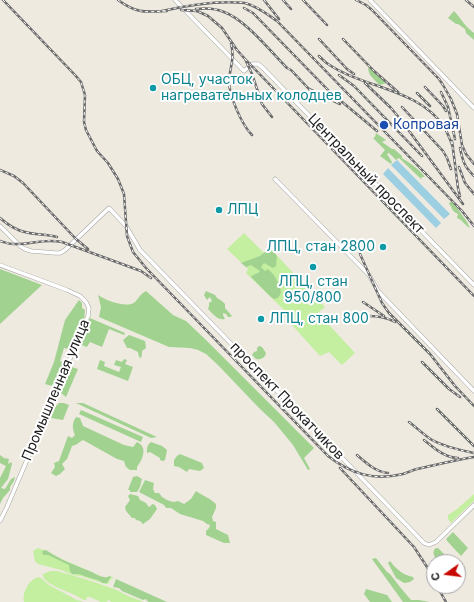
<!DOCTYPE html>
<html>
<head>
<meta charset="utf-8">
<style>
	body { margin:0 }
	#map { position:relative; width:474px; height:602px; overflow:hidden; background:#eeeae0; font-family:Inter,sans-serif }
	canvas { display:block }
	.north { position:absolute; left:426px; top:554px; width:40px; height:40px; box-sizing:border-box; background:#fff; border:1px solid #a4a4a4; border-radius:50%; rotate:256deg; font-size:11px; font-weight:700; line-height:16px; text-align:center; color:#1c1c1c }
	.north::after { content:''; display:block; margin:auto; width:14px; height:18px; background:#c70700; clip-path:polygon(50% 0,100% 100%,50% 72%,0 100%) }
</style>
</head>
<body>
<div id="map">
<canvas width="474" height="602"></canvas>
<div class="north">С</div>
</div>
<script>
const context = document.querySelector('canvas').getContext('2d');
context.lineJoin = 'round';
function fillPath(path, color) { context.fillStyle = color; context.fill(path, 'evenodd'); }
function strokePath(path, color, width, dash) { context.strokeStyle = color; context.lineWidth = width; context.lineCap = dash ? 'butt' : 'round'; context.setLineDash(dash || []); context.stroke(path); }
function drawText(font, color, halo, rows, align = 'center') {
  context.font = font + ' Inter,sans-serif'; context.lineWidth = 4; context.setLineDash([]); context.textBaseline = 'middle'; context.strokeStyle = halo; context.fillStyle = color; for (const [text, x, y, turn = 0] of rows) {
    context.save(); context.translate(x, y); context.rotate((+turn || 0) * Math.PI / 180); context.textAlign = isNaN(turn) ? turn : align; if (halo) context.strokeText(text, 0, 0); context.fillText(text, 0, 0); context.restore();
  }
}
const grass = new Path2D(`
	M244,233L264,253L270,248L325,307L318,313L355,353L342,365L329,352L320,356L282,314L285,311L246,273L248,269L227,249Z
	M474,494V501L451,523L448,519V515L457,509Z
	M38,548C45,550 50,553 56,556C62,560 70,562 76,565C86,570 96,574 105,578L110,576L114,578L111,579L108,584H105L81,576L73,575L61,570L38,564L35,561L33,551Z
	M50,571H57L85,579L117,590L128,596L144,602H112L108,600L107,602H101L90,597H87L86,600H84C80,598 76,596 73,594C63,590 48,585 43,577V574Z
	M38,577L41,578L49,585L77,600L84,602H24C22,592 29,580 38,577Z`);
const forest = new Path2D(`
	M454,11C461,18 465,27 474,33V40L466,33L465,29L458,24H456L448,18Z
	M369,67L387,83L379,85L370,75L368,69Z
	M376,133L386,140L382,142L392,149H394L402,156V158C410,163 419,169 425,177H421L422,178L421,179L399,158L396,160L389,153L387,154L392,162L391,164L380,156L385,150L373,138L375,137Z
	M450,202H453L467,222L470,228C464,225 463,220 457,218L458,214C451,211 453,208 449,204Z
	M270,248L277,256L276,266L273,268L264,263L261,267L265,271L268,269C275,275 280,284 281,293L278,298L274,299L271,297L251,277L253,275L258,273L260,271L251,265L246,267L241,263L260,256Z
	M0,269L42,285L0,324Z
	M146,291L173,315L186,321L205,339L314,448L304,458L310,469L308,470L293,445L274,422L259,408L218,365L206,354L198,350L190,348L169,347L99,317L101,307L98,295C105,300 127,309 135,302C139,298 140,294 146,291Z
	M206,291L215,295L217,298L222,301L225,304V308L232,316L230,317H228L226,314L223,313V315L225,319C218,321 213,314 208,309L209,306V303L212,301L210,297L207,300L204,295Z
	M79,300L82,303V308L85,310L84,321L72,350L64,348L60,361L65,363C64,372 59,382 52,386L45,384L54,362L65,320Z
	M90,318L125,333L124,335L109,329L102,347L90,342L87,347L79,344Z
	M129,335L145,341L146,348L142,351V354L141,358L139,357L138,352L130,348H127L123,340Z
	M259,346L262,347L266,353C265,358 261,360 256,359L252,355L254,352L257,351V348Z
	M124,359L127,360L125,364L133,367L128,381L97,369L100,360L105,362L104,366L119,372L121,367L114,365L116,360L122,362Z
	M72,367L78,369L66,397L61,393Z
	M59,403H64L69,405L63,420L51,418L55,407Z
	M76,403H83L157,437L151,438Z
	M81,410L143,437L141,442L79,414Z
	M76,417L80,418L83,426L124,445L133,447L137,442C148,447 143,459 137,467V470H130L126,467L124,461L117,459L83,440C79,442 77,445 72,446L67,459L62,464L65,469L60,474L56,476L51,473L55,467L54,463L59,461L68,436L72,438L75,435C72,428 72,423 76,417Z
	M151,442L162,446L167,450L165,460L163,461L160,460V458L150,452L147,453C147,448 147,445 151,442Z
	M180,454L202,463L204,468L200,471L189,469L187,472L179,467L174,466V460L177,456Z
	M0,455L4,458L9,459L8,464L11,462L12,464L8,479L1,488L5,489L11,479L15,477L14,481L10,487V490L3,498L0,504V478L6,466L0,463Z
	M137,476L142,479L140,487L137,492H130V490H128L133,477Z
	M145,480L154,483L153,489L155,493H159L162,497L167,500L173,502L178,501L184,504L191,499L196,491C203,496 210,498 216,504V508L212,517L213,521L216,522V529L228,535L230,543H224L206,535V531L209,528L210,525L207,524L203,521L180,514L171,508H166L164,505L139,492Z
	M130,494L138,496L140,500L146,503L148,506L150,507L152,504L155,505L157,509L150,519L143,524L140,521L136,520L135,518H132L126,511L125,507L130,500L128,496Z
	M453,532L468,548L461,556L448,542L446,539Z
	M436,548H438L452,562H439C436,558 430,553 436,548Z
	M46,550C60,560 77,566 92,572C96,574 100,577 104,577C106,578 108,577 110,576H111L107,583H103L98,580L87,577L79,574H72L70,571L69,565L48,555H43L42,551Z
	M376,558L387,572L390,574L400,587L411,600H419L430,602H403L372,559Z
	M390,561C396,569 403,575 413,577L414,579L410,582L404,583L396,578L388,563Z
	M116,579L167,602H149L147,601L146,599L143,600L122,591L119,588L113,587Z
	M366,589L387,595L392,602H370L364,594Z`);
const water = new Path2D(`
	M397,160L450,214L444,219L391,165Z
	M388,168L441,223L436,228L383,174Z`);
const minor = new Path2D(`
	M175,0L244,71L252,64H258L262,67L474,285
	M370,0L474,108
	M275,179L369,275L378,291L474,391
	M0,226L20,246L25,249L31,251L55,253H60L65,250L109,208L126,226L140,250L350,466L424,543L429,545L436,542L474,505
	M0,265L67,290L80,296L86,302L89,308L88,316L7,507L0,521`);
const rail = new Path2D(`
	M3,0L75,75L81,82L85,95L84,122L86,130L97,151L108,163L118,179L124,194L127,236L133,252L146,268L328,456C351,474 374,481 403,474C407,473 412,470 417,469C436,465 455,460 474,457
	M118,0C137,14 146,12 167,11
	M264,0L279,19
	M283,0L291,9
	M303,0L327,25
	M356,0L366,5L372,10L439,79L443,85L451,99L457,114L462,145L466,154L474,164
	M466,0L474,7
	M244,8L253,13L329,91L377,131
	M196,9C205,8 215,8 224,12C246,20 270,51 287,68L291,70L309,89L340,104
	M181,10L197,11L208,16L222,28L237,50L245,59L252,74L262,104L272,117
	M162,11C188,5 218,0 245,3C257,6 267,14 277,21L462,211L474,226
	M319,39L347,69L354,74
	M343,39L374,71L398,92
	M231,44C235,58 230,67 229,81C229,96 242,125 252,135
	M319,56C322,59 325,62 328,64C363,88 420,89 444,127C448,133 450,140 453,147
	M245,59L474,296
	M339,75L354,86L422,156
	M365,83L391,108L401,120L463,204
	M425,87L443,106L446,111
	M441,92L448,107L455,139
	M417,93L430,106
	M402,107L443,151L447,158L451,169
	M452,141L458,188L460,196
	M460,148C463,162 464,166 474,176
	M459,167L465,183L474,194
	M0,170L14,176L23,183L76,239L88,249
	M0,218C7,224 15,230 25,232C36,235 46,234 57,237
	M0,241C4,242 8,244 13,244C30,245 44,238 62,242L141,271L151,278
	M360,254L382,303L389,313L430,354L455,386L474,406
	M363,302L384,316
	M369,316C379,316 386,317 395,322
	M422,362L449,389L460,397
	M437,409L474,446
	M409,422C417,428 424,435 432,440C445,447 459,450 474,453
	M424,440C434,448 445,458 458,458
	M357,455C366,463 376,472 388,473
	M340,468L414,547L429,570L434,579
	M437,586L446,602`);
const markers = [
	[153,88,4,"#0f9aa8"],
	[384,125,5,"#1a4fb4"],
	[219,210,4,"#0f9aa8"],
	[383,247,4,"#0f9aa8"],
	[313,267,4,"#0f9aa8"],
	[261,319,4,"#0f9aa8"]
];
const cultureNames = [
	["ОБЦ, участок",161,80],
	["нагревательных колодцев",161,96],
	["ЛПЦ",227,210],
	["ЛПЦ, стан 2800",375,247,"right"],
	["ЛПЦ, стан",313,282,"center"],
	["950/800",313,298,"center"],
	["ЛПЦ, стан 800",269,319]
];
const transitNames = [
	["Копровая",393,125]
];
const streetNames = [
	["Центральный проспект",366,174,46],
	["Промышленная улица",56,390,-67],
	["проспект Прокатчиков",287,401,46]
];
fillPath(grass, '#c4eea0');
fillPath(forest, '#a1d290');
fillPath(water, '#9ccfe1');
strokePath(minor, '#a3a3a3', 4.5);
strokePath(minor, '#fff', 3.5);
strokePath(rail, '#6a6a6a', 2.5);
strokePath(rail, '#fff', 1, [3]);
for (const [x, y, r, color] of markers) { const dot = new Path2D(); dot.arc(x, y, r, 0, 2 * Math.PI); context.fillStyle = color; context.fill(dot); strokePath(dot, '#fff', 1.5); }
drawText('14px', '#0d838f', '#fff', cultureNames, 'left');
drawText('14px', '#164399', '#fff', transitNames, 'left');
drawText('14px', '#1c1c1c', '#fff', streetNames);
</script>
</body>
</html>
